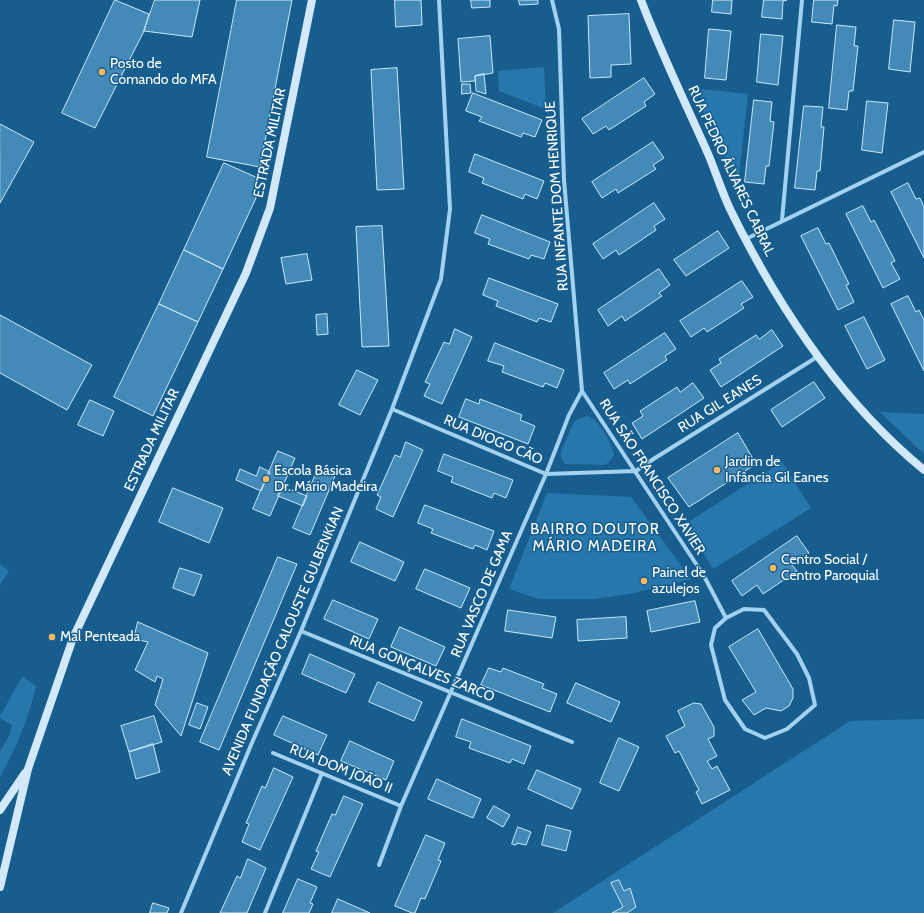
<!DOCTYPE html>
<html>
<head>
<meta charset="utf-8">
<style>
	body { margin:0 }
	canvas { display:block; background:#175e8f }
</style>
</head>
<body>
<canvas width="924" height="913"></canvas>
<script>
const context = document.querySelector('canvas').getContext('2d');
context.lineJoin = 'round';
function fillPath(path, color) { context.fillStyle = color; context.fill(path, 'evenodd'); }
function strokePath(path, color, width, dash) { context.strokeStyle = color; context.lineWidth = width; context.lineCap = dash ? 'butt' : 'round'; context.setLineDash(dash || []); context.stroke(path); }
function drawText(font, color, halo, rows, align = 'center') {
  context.font = font + ' Cabin,sans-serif'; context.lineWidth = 3; context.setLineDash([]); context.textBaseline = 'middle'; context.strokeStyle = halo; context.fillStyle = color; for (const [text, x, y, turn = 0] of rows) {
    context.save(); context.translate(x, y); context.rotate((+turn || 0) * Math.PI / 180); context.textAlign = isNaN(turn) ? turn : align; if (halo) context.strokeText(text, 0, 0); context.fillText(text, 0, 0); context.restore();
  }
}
const green = new Path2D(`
	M544,67L546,109L499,91L498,71Z
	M702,89L748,94L738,185L700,105Z
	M880,412L924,414V454Z
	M588,416C600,421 611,442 614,454L611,460L605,465L565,464L561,458V451L574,422L580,418Z
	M782,462L811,508L713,569L685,524Z
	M547,493L631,497L691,579L630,594L594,599H539L509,589Z
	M0,564L9,571L0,585Z
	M22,677L36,686C29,718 16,748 0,777V751L9,736L12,725L0,718V716Z
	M924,719V913H553L850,721Z`);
const building = new Path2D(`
	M115,0L149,14L144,31L95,128L62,113Z
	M155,0H200L192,37L144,31Z
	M237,0H292L260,167L207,157Z
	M395,0H421L422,25L396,27Z
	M471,0H490V7L472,8Z
	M519,0H538V4L520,5Z
	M713,0H732L731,14L712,12Z
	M764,0H787L783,1L782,19L762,17Z
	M814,0H838L837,6L834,5L832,24L812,22Z
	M629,14L631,64L611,65V77L590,78L588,16Z
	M894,20L915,22L910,72L889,69Z
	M837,25L856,27L854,46H858L853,91H849L847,110L829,108Z
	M709,29L731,31L726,80L705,78Z
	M761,34L783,36L778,85L757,82Z
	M490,36L493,73L475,76V81L461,82L458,39Z
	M397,68L404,189L377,190L371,70Z
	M484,74L486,94L476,91L475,76Z
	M644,78L655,94L644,102L646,106L609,130L606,126L593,134L582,119Z
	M462,84H470L471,93L462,94Z
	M473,93L542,120L535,137L523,133L521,137L479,121L482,117L466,111Z
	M754,100L772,102L770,121L774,122L769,166H766L764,184L745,182Z
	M867,101L888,103L882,153L862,150Z
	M804,106L823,107L821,127H824L820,171H817L815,190L795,188Z
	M0,124L34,142L0,203Z
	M653,142L664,158L653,165L656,169L618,193L616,189L602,198L592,182Z
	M475,154L544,181L537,199L525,194L523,199L482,183L484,178L469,172Z
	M224,163L258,178L256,198L223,269L184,250Z
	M908,183L916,199L920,198L924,207V258L891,192Z
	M654,203L665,219L654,226L656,230L619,255L616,250L603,259L593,244Z
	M863,206L871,222L874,220L895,261L891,263L900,279L883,288L846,214Z
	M482,215L550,242L544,259L531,255L529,259L488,244L490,239L475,233Z
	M382,226L389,346L362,347L356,227Z
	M818,228L826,244L829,243L849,284L846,285L854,302L838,310L801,236Z
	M718,231L729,248L686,276L674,260Z
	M184,250L223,269L198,322L159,304Z
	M307,254L312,280L286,284L281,258Z
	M659,269L670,285L659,293L662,296L625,321L622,316L608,326L598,310Z
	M489,278L558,304L551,322L539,318L537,322L496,306L498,301L483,295Z
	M742,281L753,297L741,304L744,308L707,332L704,328L691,337L680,321Z
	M908,296L916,312L919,310L924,320V371L891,304Z
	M159,304L198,322L153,416L114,397Z
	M327,314L328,334L317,335L316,315Z
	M0,315L92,365L67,410L0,373Z
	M864,317L885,360L867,369L845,326Z
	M455,329L472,337L442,404L424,396L430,384L425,382L444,342L449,344Z
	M772,330L783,346L721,387L710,370L721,363L719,359L756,335L759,339Z
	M665,333L676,349L665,356L667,360L630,384L628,380L614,389L604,373Z
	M495,343L564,370L557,388L545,383L543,387L502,372L504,366L488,361Z
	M357,370L378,380L360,415L339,405Z
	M814,382L825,398L782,427L771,410Z
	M693,383L704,398L642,439L632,423L643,416L640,411L677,387L680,392Z
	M466,399L479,404L480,399L522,415L520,420L535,426L528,444L459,417Z
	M90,400L114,411L103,436L78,425Z
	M738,433L756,464L689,507L668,478Z
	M406,442L423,450L393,517L376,509L381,497L377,495L395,455L400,457Z
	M278,451L295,458L270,516L253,509Z
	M444,454L513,480L506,498L494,493L492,498L451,482L453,477L438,471Z
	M260,467L270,472L261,491L236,480L240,469L256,476Z
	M318,469L335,476L310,535L293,528Z
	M282,486L307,496L303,506L278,496Z
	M173,488L223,508L209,543L159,522Z
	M425,505L494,531L487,550L475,545L473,549L431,533L433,529L418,523Z
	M797,536L809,553L792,565L797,571L763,594L757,585L742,596L732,581Z
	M360,542L404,562L395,581L351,562Z
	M278,557L297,564L219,750L200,742Z
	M180,568L202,575L194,596L173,588Z
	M425,569L470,588L461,608L416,589Z
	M333,600L378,619L369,639L324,619Z
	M695,601L700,622L651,632L647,611Z
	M508,610L556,617L552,638L505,631Z
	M626,617L627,638L578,641L577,620Z
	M138,622L208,653L181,736L155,705L163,679L157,676L155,682L135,670L148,642L134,639Z
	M400,627L445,647L436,666L391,647Z
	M758,629L793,689V698L789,706L781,711L766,708L754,715L742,700L756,692L729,647Z
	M310,654L355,674L346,693L302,674Z
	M489,668L501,672L503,668L544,684L542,688L557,694L550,712L481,685Z
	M378,682L422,702L414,721L369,702Z
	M576,683L620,702L611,722L567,703Z
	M197,703L208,707L200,729L189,725Z
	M694,703L701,704L714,727V736L708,739L717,756L707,761L712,769L717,766L730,790L702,804L696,792L699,790L679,751L675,753L666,736L685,726L678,711Z
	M154,716L162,742L129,752L121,726Z
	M283,716L327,735L318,755L274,735Z
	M462,719L531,746L524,764L512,759L510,763L469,748L471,742L456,737Z
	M619,738L639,747L619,791L600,783Z
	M350,741L394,761L386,780L341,761Z
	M153,744L160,772L136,779L129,752Z
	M274,768L293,777L260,850L242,842L249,824L246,823L262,786L265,788Z
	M537,770L581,789L572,809L528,789Z
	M437,779L481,799L473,818L428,799Z
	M344,796L363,804L330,877L311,869L319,852L316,851L332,814L335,815Z
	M494,806L510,815L503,827L487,818Z
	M547,825L571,831L566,851L542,845Z
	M518,827L531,832L526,845L517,843L516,845L512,844Z
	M426,835L445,843L438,860L441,861L425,899L421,898L415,913H412L395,906Z
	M248,859L266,868L247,913H220L237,876L240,878Z
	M298,879L317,887L310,903L313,904L309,913H283Z
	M619,880L624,891L630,888L636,907L627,913H612L623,907L611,883Z
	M338,899L370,913H332Z
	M153,903L169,908L167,913H150Z`);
const street = new Path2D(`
	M552,0L559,29L564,180L582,391L704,576L726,618
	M782,220L802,0
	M746,239L924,152
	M392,409L546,474L636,471
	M636,471L655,458L817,357
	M744,609L764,610L797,654L809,678L815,705L787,729L765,738L745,729L725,700L711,645L715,628L726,618Z
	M301,631L572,742
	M273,753L401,806
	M379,865L401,806L546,474L569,415L582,391
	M181,913L251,745L301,631L392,409L441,279L450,209L439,0
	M265,913L322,773`);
const secondary = new Path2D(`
	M641,0C661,53 686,104 709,156C716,173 722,192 730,209C778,307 839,400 924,470
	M0,810L25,773
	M0,887L28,769L73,638L246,273L270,208L312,0`);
const markers = [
	[102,72,4,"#ffb961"],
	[717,470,4,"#ffb961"],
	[266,479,4,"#ffb961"],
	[773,568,4,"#ffb961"],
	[644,581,4,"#ffb961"],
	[52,637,4,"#ffb961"]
];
const poiNames = [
	["Posto de",110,64],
	["Comando do MFA",110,80],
	["Jardim de",725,462],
	["Infância Gil Eanes",725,478],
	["Escola Básica",274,471],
	["Dr. Mário Madeira",274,487],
	["Centro Social /",781,560],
	["Centro Paroquial",781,576],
	["Painel de",652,573],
	["azulejos",652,589],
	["Mal Penteada",60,637]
];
const streetNames = [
	["ESTRADA MILITAR",270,143,-78],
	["RUA PEDRO ÁLVARES CABRAL",731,171,65],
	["RUA INFANTE DOM HENRIQUE",557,196,-94],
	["RUA GIL EANES",720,404,-32],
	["ESTRADA MILITAR",152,440,-65],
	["RUA DIOGO CÃO",493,440,23],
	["RUA SÃO FRANCISCO XAVIER",652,477,57],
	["RUA VASCO DE GAMA",482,594,-67],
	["AVENIDA FUNDAÇÃO CALOUSTE GULBENKIAN",283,641,-67],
	["RUA GONÇALVES ZARCO",422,669,22],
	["RUA DOM JOÃO II",341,769,22]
];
const neighbourhoodNames = [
	["BAIRRO DOUTOR",595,530],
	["MÁRIO MADEIRA",595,547]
];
fillPath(green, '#2677ab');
fillPath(building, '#448ab8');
strokePath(building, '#c9e8fb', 1);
strokePath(street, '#a3d1f0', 4);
strokePath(secondary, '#d1e9fb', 8);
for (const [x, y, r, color] of markers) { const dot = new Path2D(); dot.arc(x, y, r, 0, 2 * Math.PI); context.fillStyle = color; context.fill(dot); strokePath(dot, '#175e8f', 1.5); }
drawText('14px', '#fff', '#175e8f', poiNames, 'left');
drawText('14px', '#fff', '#175e8f', streetNames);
context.letterSpacing = '1px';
drawText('15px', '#fff', '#175e8f', neighbourhoodNames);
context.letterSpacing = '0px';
</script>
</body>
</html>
